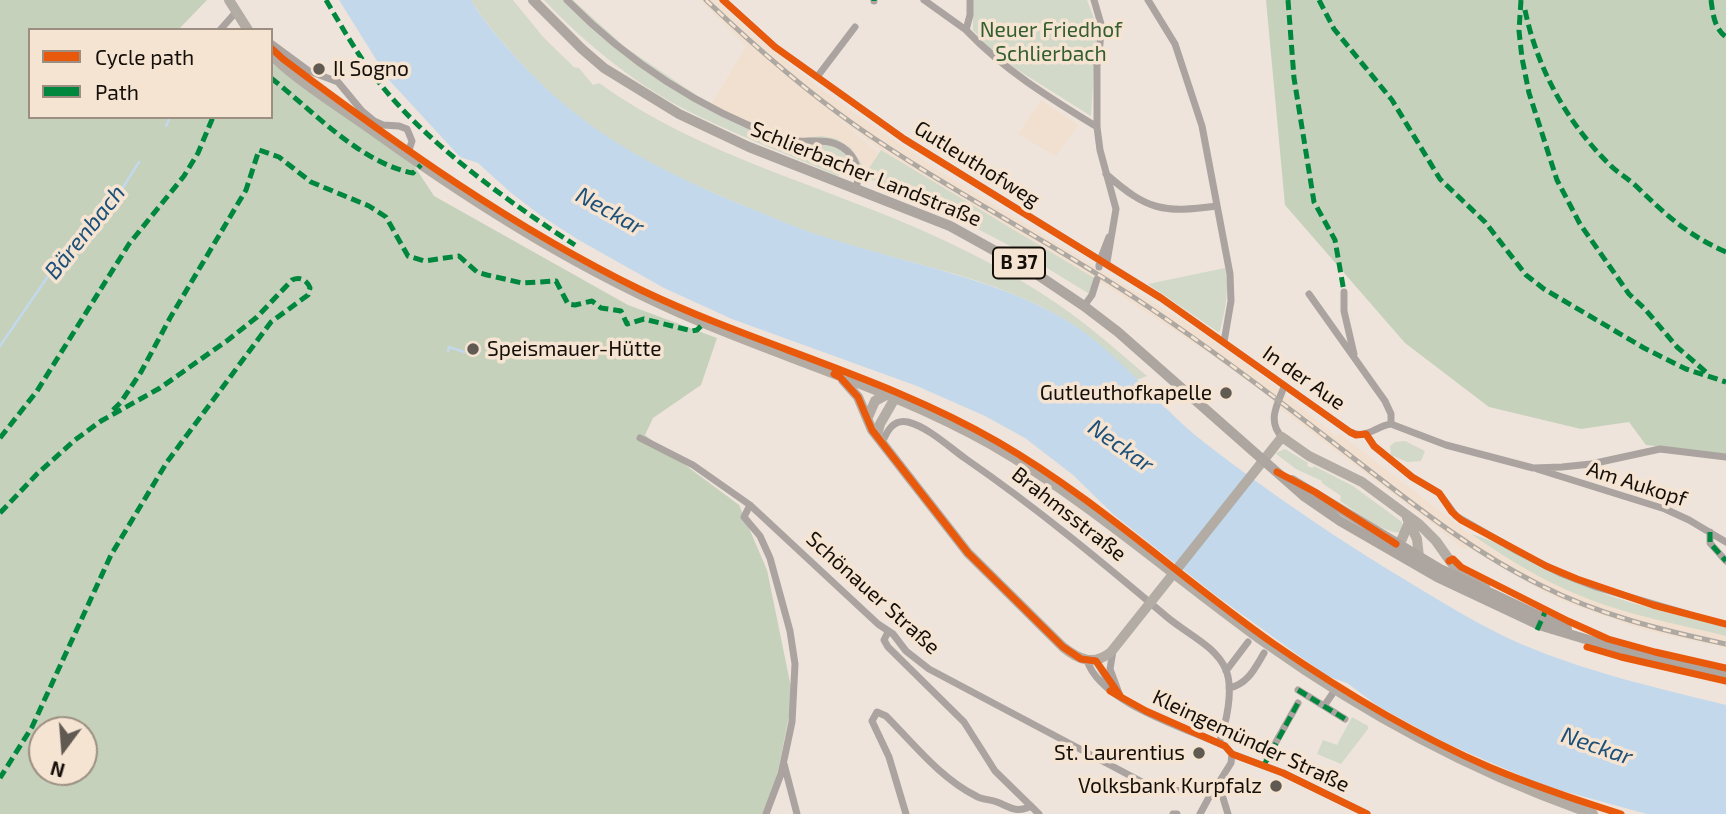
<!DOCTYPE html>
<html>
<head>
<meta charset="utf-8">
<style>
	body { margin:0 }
	#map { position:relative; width:1726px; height:814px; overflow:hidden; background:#eee4db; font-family:"Exo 2",sans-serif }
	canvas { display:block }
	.legend { position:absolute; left:28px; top:28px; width:245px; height:91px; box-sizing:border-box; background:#f6e4d3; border:2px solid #9c8f82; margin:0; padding:9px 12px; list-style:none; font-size:21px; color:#150f09 }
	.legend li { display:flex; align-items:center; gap:14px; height:35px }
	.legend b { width:35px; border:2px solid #9c8f82 }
	.north { position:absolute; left:28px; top:716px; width:70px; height:70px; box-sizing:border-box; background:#f6e4d3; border:2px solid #9c8f82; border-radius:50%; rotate:196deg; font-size:19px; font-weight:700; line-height:28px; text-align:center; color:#150f09 }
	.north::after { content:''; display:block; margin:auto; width:24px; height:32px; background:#615a52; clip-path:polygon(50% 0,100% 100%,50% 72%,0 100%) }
</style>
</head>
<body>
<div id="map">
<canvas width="1726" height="814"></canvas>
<ul class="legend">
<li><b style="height:9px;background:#e8590c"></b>Cycle path</li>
<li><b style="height:9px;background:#00873e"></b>Path</li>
</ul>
<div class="north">N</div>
</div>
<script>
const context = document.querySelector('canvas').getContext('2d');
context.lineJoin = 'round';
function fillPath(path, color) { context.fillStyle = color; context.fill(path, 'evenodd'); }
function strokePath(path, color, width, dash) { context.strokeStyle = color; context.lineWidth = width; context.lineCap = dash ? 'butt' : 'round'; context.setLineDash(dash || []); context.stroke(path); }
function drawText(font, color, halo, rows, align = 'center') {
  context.font = font + ' "Exo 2",sans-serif'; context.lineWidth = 7; context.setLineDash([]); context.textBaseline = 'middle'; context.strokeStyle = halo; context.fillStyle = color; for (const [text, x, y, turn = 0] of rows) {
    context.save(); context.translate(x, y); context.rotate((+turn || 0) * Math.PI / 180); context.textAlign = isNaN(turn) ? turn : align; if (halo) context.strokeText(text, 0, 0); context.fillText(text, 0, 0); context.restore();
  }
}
const built = new Path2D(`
	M700,0H717L753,34L823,91L933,167L1198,330L1272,383L1336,436L1339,433L1467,532L1504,557L1550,582L1604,604L1726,636V648L1644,630L1573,605L1544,592L1470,548L1461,549L1458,544L1272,402V399L1213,356L1094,278L881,150L833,115L879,153L867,171L851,148L773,133L711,105L746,46Z
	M1041,100L1078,125L1056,156L1018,134Z`);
const green = new Path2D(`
	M471,0H513L544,38L574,67L579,68L593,85L599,83C701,157 828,186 941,239C993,263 1045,292 1090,328C1110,344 1128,360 1147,376L1137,380C1114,358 1091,335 1064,319C995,278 915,265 839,242C805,232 773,218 740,204C648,166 580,131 513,54C498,37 483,20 471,0Z
	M544,0H573L625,47L711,105L773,133L795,139L822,136L837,139L851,148L864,167L847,169L838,176C786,154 734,134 684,109C632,82 585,43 544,0Z
	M973,0H1087L1097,26L1091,116L997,57L973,30Z
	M881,150L1094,278L1091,295L1016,249L943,211L872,180L867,171Z
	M1225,268C1230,289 1225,310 1220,331L1218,332L1148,284Z
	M1405,441L1425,451L1421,461L1407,462L1391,455L1390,446L1395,442Z
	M1285,449L1308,463L1307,466L1312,468L1314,466L1353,486L1402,522V532C1387,536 1354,510 1340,501L1341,496L1322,483V481L1296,469L1275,453Z
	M1471,534C1515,547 1553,572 1595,590C1636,607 1683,615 1726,627V636C1686,626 1644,618 1605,605C1557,589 1512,563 1471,534Z
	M1352,717L1368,726V729L1341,764L1317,754L1323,740L1337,745Z`);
const forest = new Path2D(`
	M0,0H207L178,30H30V117H271V63L402,147L434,196L628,305L717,338L701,385L653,418L645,435L739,505L767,570L793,697L769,814H0ZM42,730H84V772H42Z
	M1266,0H1726V454L1646,445L1629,422L1581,429L1489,407L1405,343L1285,205Z`);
const water = new Path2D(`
	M339,0H471C482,19 497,36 511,52C577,127 645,164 735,202C769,216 803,231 838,241C914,265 991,278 1061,317C1117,349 1155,404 1205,443C1271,494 1340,541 1412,584C1447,605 1484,628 1521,644C1587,672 1657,688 1726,705V814H1647L1545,786L1441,741L1378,706L1347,683L1327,676L1214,594L1114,515L1073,475L1025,438L985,416L917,386L732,319L664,288L577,239L540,215L510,192L478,163L460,157L425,119L389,80Z`);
const stream = new Path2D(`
	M166,126L170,117
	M0,346L53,269L110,208L139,162
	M448,351L449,347L464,352`);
const streetTunnel = new Path2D(`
	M1266,761L1272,749`);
const street = new Path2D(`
	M567,0C627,61 699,108 780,138C800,146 824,135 842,147C857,157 861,172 856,188
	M723,0L775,47L904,139L1161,298L1350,432C1366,440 1376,426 1391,424
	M924,0L966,30
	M970,0V15L966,30C1004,70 1050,98 1097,127
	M1094,0L1101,24L1100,44L1097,64V127L1100,150L1116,209L1107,262
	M1148,0L1175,44L1202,126L1230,274L1231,301L1224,342
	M874,1V0
	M220,30L236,12
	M271,43L309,71L338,82L362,111L374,121L383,125L399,126L407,129L412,141L407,156
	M817,77L855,27
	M1106,174C1148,211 1163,213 1217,206
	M1102,255L1109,237
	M1099,267V265
	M1344,292V311L1354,354
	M1309,294L1385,401L1391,414V424
	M1084,306L1092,295L1097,279
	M1391,424L1446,445L1533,468L1562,467L1591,464L1660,449L1726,457
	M1366,434L1374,446L1412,477L1439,493L1456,516L1517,551L1560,573L1596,587L1688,614
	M1282,437C1267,421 1277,405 1284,387
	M640,438L693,465L750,505L878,624L893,634L906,651L929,669L1144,783C1168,792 1191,794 1216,787L1231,763L1232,754
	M882,443C887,431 893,419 908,422C928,427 949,447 966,459C1037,508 1102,562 1167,617C1187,634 1216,646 1226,670C1234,690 1226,724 1219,743
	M1537,469L1665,509L1689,520L1726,542
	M750,505L744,517L760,536L770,558L790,631L795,664L792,722L781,774L766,814
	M1710,532V543L1726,561
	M888,632L884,640L888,647L964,722L995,771L1039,814
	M1113,651L1110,669L1120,696
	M1087,660C1100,703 1186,728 1225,746L1232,754L1283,773L1367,814
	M1096,661L1110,684
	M1226,671L1248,642
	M1229,688C1248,684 1255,668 1264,653
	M1298,690L1345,719
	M1324,706L1335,690
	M1272,749L1298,703
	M784,764L797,814
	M1219,785L1228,814
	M906,814L889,757L872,721L877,712L886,716C913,743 940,778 976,796C982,800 990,799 997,802C1010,807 1017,814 1031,806
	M1173,814H1177
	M1200,814L1214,788`);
const secondary = new Path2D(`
	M229,0L248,30
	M271,55C303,85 341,108 376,133C479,207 585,273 701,322C798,363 901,393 992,445C1090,502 1175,578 1267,644C1367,715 1477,774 1593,814
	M843,380L858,397L872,430L968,553L1063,647C1079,660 1094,666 1111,652L1282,437L1309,456L1362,482L1419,524L1436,541L1453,565L1485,587
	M868,417L875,401L886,395
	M877,436L880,424L895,398
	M1407,518L1417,539L1419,557
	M1396,544L1402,539L1409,522`);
const primary = new Path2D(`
	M533,0L582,49L604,68L679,114L749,147L950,226L1035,273L1084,306L1118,332L1305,497L1340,521L1437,577L1539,625L1635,654L1726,674
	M1292,480L1440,569L1567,629`);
const rail = new Path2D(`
	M706,0C753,45 802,88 856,126C949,191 1052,242 1147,306C1213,350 1276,398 1339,447C1404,497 1467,549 1540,585C1599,615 1661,630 1726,644`);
const quiet = new Path2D(`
	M326,0C343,29 360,59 381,85C430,146 510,203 575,245
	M1288,0L1294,78L1314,202L1335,240L1344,292
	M1319,0L1334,29L1392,100L1440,179L1485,222L1526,275L1544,289L1644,348L1686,369L1726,382
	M1521,0L1519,31L1522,58L1529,93L1557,180L1580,224L1629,294L1645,309L1677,347L1706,372
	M1711,0C1713,14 1714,28 1726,37
	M874,1V0
	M1525,10C1537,68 1567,123 1610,165C1617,172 1627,178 1635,185C1665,214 1687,235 1726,252
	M271,78C312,110 360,163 413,173L421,165
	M113,410L121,402L141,372L170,318L246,190L259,150L279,157L311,182L369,206L386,217L408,256L424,261L459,256L477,272L487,275L522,283L556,281L568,304L575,305L592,301L601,308L621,311L627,324L644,319L692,331L697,330L704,323
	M0,438L37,391L129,244L184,176L198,153L213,117
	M0,513L37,474L75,440L101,421L160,388L228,340L257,317L292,280C300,276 307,280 310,288L308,295L271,322L167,462L111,555L32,727L0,778
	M1710,532V543L1726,561
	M1537,630L1546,610
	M1298,690L1345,719
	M1264,765L1298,703`);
const cycleway = new Path2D(`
	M723,0L775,47L904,139L1161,298L1350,432L1356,435L1366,434L1374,446L1412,477L1439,493L1452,512L1461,520L1546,566L1577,579L1653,605L1726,624
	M271,48L283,59C397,145 512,227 641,290C758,346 886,377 998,442C1097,499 1181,579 1274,644C1342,691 1413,734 1489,767C1532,785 1576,800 1621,814
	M834,374L840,377L858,397L872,430L968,553L1063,647L1081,659L1096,661L1121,697
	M1277,472L1315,492L1396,544
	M1449,561L1453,559L1461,567L1568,621L1608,639L1655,652L1726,668
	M1587,647L1621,657L1726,681
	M1110,691L1146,711L1225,746L1232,754L1283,773L1367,814`);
const markers = [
	[319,69,7,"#615a52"],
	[473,349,7,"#615a52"],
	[1226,393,7,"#615a52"],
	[1199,753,7,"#615a52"],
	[1276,786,7,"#615a52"]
];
const shields = [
	[1019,263,52]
];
const shieldNames = [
	["B 37",1019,263]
];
const parkNames = [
	["Neuer Friedhof",1051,30],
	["Schlierbach",1051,54]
];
const poiNames = [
	["Il Sogno",333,69,"left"],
	["Speismauer-Hütte",487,349,"left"],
	["Gutleuthofkapelle",1212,393],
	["St. Laurentius",1185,753],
	["Volksbank Kurpfalz",1262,786]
];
const streetNames = [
	["Gutleuthofweg",977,164,32],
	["Schlierbacher Landstraße",866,174,22],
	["In der Aue",1304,378,35],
	["Am Aukopf",1637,484,18],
	["Brahmsstraße",1069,514,38],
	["Schönauer Straße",873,593,42],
	["Kleingemünder Straße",1251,741,25]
];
const waterNames = [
	["Neckar",610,211,29],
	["Bärenbach",85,232,-51],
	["Neckar",1121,446,35],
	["Neckar",1597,746,19]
];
fillPath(built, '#f1e0cf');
fillPath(green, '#d2d9c8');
fillPath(forest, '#c5d1bb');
fillPath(water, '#c3d8eb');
strokePath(stream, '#c3d8eb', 2.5);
strokePath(streetTunnel, '#cdc4bc', 7, [7, 3.5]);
strokePath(street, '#aaa39f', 7);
strokePath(secondary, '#b3aca5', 10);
strokePath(primary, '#ada59f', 10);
strokePath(rail, '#aea8a2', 5);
strokePath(rail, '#f6e4d3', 2.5, [8]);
strokePath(quiet, '#00873e', 5, [10, 5]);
strokePath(cycleway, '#e8590c', 7);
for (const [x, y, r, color] of markers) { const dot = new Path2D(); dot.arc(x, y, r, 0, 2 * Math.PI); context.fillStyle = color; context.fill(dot); strokePath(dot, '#f6e4d3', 2.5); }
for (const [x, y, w] of shields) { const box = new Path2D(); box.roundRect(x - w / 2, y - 15.5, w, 31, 5); context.fillStyle = '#f6e4d3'; context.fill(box); strokePath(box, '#150f09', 2); }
drawText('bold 19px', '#150f09', null, shieldNames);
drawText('21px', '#355e2f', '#f6e4d3', parkNames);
drawText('21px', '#150f09', '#f6e4d3', poiNames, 'right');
drawText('21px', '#150f09', '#f6e4d3', streetNames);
drawText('italic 23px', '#1b5078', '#f6e4d3', waterNames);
</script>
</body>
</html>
